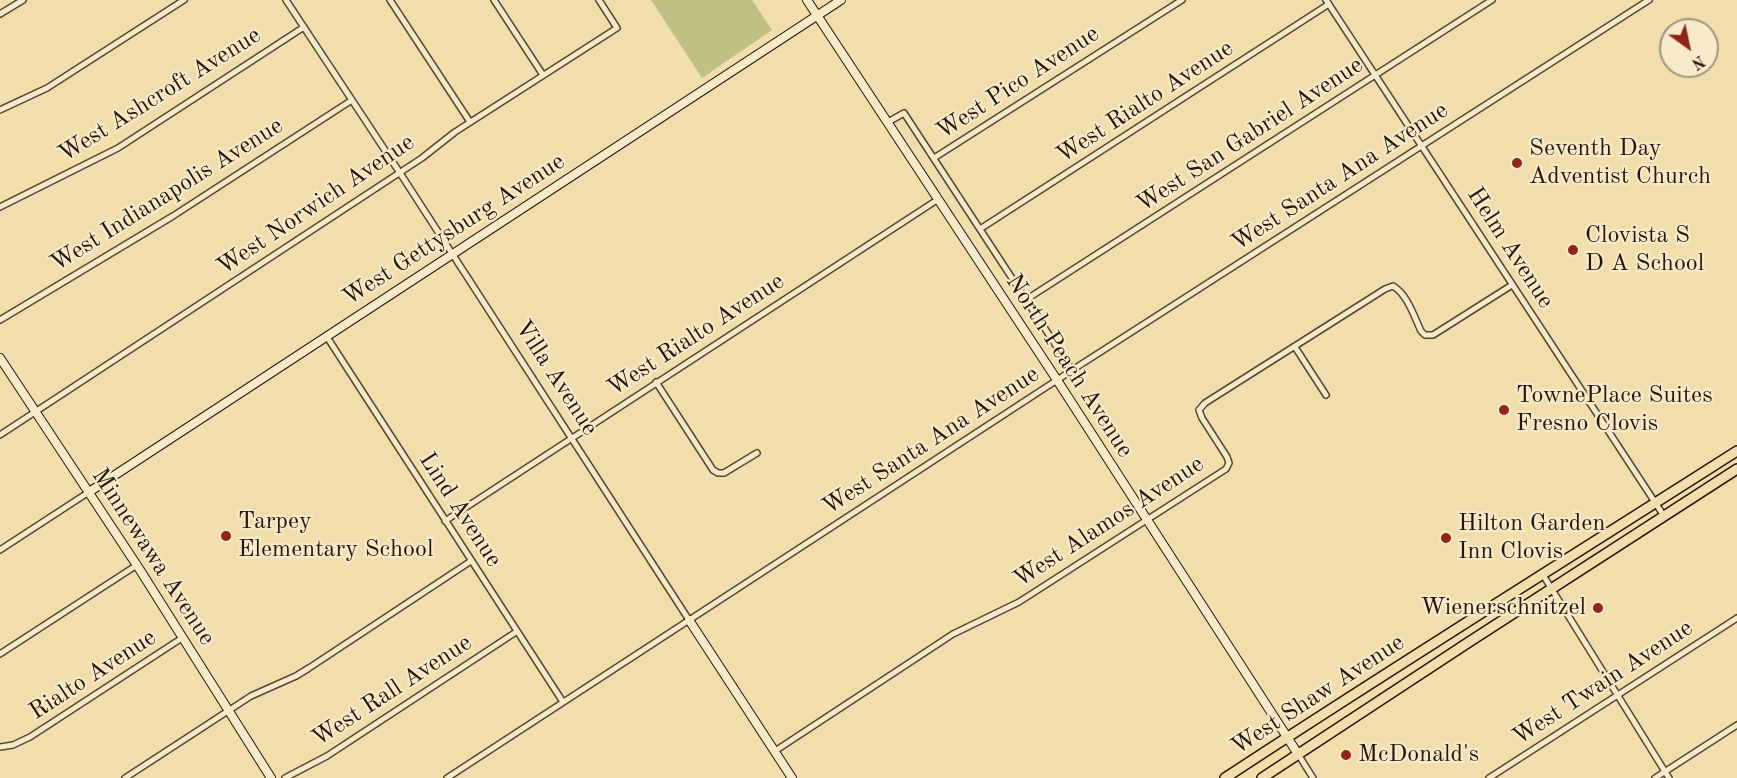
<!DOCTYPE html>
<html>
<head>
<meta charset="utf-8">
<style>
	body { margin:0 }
	#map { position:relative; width:1737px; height:778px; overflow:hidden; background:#f2deac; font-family:"Old Standard TT",serif }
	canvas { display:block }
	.north { position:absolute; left:1659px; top:18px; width:60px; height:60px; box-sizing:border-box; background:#f7eac9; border:2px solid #a3957d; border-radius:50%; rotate:147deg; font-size:16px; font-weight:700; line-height:24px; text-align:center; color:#25150a }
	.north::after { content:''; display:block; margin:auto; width:21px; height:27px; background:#8f2418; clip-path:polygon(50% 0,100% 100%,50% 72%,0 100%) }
</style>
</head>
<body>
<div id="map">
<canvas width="1737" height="778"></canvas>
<div class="north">N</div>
</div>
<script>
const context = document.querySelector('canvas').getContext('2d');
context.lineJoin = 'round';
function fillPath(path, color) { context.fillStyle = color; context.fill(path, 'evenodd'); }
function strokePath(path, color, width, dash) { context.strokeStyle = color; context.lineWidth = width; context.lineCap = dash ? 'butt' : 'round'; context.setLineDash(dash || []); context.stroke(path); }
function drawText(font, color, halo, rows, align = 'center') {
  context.font = font + ' "Old Standard TT",serif'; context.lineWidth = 4.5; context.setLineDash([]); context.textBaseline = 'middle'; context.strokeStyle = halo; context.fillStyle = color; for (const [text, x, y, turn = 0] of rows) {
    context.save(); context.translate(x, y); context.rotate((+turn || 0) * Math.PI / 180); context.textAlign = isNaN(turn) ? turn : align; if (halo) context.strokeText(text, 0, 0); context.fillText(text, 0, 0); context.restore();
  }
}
const green = new Path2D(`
	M651,0H752L772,30L702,78Z`);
const street = new Path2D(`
	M286,0L400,173L689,620
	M390,0L470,122
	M494,0L543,75
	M1326,0L1664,516
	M0,14L23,0
	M0,110L47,88L184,0
	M888,122L904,113L1072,370
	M934,158L1182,0
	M0,207L118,148L304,27
	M980,229L1329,4
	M1027,299L1492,0
	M0,320L173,216L352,100
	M327,337L563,702
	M1295,347L1326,395
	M656,382L713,470L718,473H724L757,453
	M0,435L422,158L455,132L617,28L599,0
	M445,521L937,200
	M0,550L89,492
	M1543,575L1669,778
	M0,654L137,565
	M0,747L13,745L30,737L182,638
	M775,751L953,634L1019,602L1226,469L1229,463L1227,457L1202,418L1199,410L1205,403L1385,289L1393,286C1407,294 1414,316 1421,331L1425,335H1433L1512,285
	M1298,754L1313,778
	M125,778L251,696L296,676L309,668L471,561
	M285,778L327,756L516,632
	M447,778L1077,367L1649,0
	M1489,778L1737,618
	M1655,778L1737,725`);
const secondary = new Path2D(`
	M807,0L1057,380L1298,754
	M0,358L140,570L271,778
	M89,492L841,0
	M689,620L792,778`);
const primary = new Path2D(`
	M1225,778C1394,667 1566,560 1737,451
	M1262,778L1469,642L1737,469`);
const markers = [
	[1517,163,6,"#8f2418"],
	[1573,250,6,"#8f2418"],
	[1504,410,6,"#8f2418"],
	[226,536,6,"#8f2418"],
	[1446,538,6,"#8f2418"],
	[1598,608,6,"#8f2418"],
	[1346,755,6,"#8f2418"]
];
const streetNames = [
	["West Pico Avenue",1018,83,-33],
	["West Ashcroft Avenue",160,95,-32],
	["West Rialto Avenue",1145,102,-33],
	["West San Gabriel Avenue",1250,135,-33],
	["West Santa Ana Avenue",1340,177,-33],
	["West Indianapolis Avenue",167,195,-32],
	["West Norwich Avenue",316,205,-34],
	["West Gettysburg Avenue",454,230,-33],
	["Helm Avenue",1510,248,57],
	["West Rialto Avenue",696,335,-33],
	["North Peach Avenue",1069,366,57],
	["Villa Avenue",556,378,57],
	["West Santa Ana Avenue",931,441,-33],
	["Lind Avenue",460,510,57],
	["West Alamos Avenue",1109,522,-33],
	["Minnewawa Avenue",153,557,57],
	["Rialto Avenue",93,675,-33],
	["West Twain Avenue",1603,683,-33],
	["West Rall Avenue",392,691,-33],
	["West Shaw Avenue",1318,695,-33]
];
const poiNames = [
	["Seventh Day",1529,149],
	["Adventist Church",1529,177],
	["Clovista S",1585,236],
	["D A School",1585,264],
	["TownePlace Suites",1516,396],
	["Fresno Clovis",1516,424],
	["Tarpey",238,522],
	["Elementary School",238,550],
	["Hilton Garden",1458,524],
	["Inn Clovis",1458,552],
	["Wienerschnitzel",1586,608,"right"],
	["McDonald's",1358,755]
];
fillPath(green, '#c0c085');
strokePath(street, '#584732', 8);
strokePath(secondary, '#25150a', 10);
strokePath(primary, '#25150a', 12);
strokePath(street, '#f7eac9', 5);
strokePath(secondary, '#f7eac9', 8);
strokePath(primary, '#f2deac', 9);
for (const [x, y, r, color] of markers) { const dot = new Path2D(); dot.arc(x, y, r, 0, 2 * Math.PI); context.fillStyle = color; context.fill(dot); strokePath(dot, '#f7eac9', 2); }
drawText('24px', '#25150a', '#f7eac9', streetNames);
drawText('24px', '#25150a', '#f7eac9', poiNames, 'left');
</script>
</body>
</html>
